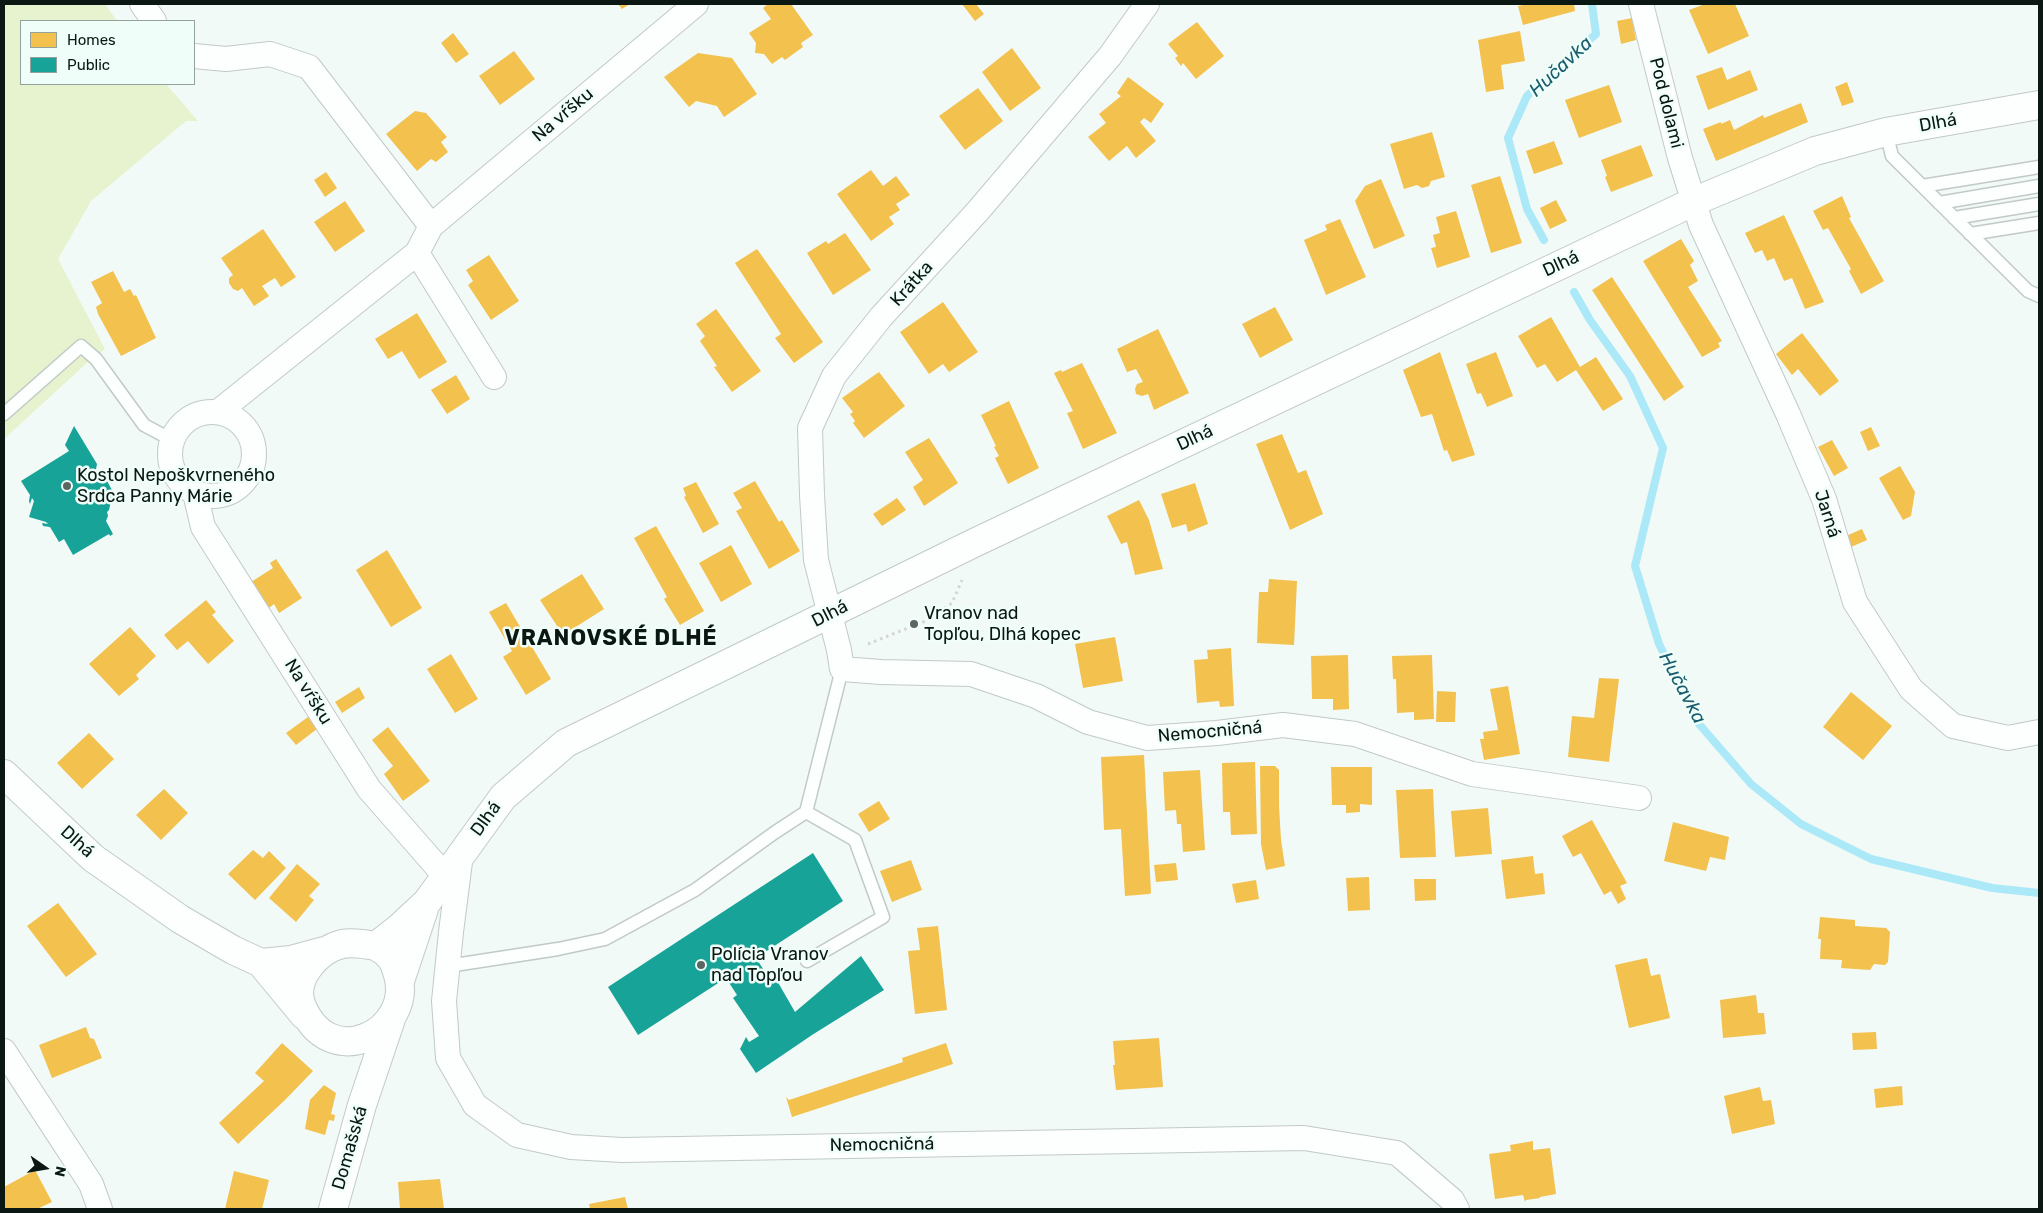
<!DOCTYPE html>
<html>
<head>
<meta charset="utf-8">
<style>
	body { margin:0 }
	#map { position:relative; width:2043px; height:1213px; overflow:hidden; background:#f2faf7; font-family:Rubik,sans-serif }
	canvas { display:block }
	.frame { position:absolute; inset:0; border:5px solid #0a1713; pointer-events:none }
	.legend { position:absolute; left:20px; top:20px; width:175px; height:65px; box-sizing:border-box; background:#effef8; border:1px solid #93a29c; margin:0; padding:6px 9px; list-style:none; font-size:15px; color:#0a1713 }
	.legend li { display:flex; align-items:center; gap:10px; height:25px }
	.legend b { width:25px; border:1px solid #93a29c }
	.north { position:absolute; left:20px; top:1143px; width:50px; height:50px; -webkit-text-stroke:4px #effef8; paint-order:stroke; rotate:103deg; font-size:14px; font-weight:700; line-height:20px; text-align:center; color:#0a1713 }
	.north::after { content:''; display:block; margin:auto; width:18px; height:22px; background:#0a1713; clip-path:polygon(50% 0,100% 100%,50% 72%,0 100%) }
</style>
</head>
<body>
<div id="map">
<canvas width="2043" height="1213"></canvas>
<div class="frame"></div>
<ul class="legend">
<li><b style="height:14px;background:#f2c14e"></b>Homes</li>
<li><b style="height:14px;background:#17a398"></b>Public</li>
</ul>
<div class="north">N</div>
</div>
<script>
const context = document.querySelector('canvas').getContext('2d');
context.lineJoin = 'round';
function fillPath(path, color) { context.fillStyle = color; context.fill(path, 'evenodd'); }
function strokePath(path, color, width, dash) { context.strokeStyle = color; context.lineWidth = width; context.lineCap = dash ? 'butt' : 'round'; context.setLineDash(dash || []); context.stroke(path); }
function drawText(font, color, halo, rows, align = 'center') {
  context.font = font + ' Rubik,sans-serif'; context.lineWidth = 5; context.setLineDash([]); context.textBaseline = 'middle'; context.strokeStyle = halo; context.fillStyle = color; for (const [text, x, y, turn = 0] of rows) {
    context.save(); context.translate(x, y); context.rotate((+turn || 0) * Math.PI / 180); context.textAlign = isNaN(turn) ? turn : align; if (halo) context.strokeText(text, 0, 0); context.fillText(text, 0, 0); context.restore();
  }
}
const green = new Path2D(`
	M4,4H105L117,21H21V84H166L198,121H186L91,201L58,259L105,349L88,362L4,439Z`);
const homes = new Path2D(`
	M618,4H630L622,9Z
	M768,4H791L813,35L801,43L803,47L785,60L782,57L772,64L764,54L755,53L756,43L749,33L771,19L763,8Z
	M962,4H976L984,14L975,21Z
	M1529,4H1574L1575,11L1523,25L1518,6Z
	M1705,4H1735L1749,36L1708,54L1689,10Z
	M1632,18L1636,40L1621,44L1617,21Z
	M1197,22L1224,56L1196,79L1183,63L1181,66L1175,58L1178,56L1168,44Z
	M1520,31L1525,61L1501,65L1504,89L1486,92L1478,40Z
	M453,33L469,54L456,63L441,43Z
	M1012,48L1041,88L1010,111L982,72Z
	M514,51L535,79L500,105L479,76Z
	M698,53L732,58L757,94L724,117L717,106L696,101L689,107L664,77Z
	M1722,67L1727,80L1750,70L1758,90L1708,110L1696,76Z
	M1128,77L1164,104L1151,123L1144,118L1140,122L1156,141L1136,158L1127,146L1109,161L1088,137L1106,123L1099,114L1121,96L1117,93Z
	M1847,82L1854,102L1842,106L1835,87Z
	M1609,85L1622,122L1579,138L1565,100Z
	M978,88L1003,121L965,150L939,116Z
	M1801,103L1808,122L1716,161L1703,129L1721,122V124L1730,120L1734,130L1763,115L1764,118Z
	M415,111L426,113L447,137L441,142L448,152L436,162L431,159L417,171L386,134Z
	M1432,132L1445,177L1431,181L1429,186L1422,188L1417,185L1404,189L1390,144Z
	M1554,141L1563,164L1534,174L1526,151Z
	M1641,145L1653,176L1611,192L1605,177L1607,176L1601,160Z
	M871,170L883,186L896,176L910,195L896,204L900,210L889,217L894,224L871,241L837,194Z
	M326,172L337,188L325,197L314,180Z
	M1500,176L1522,243L1491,253L1471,185Z
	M1381,179L1405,236L1374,249L1355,201L1365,186Z
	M1842,196L1851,217L1849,218L1884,281L1861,294L1849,271L1851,269L1828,228L1823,230L1813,211Z
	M1556,200L1567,221L1550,229L1540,208Z
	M345,201L365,231L335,252L314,222Z
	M1456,211L1470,257L1437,268L1431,248L1436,247L1433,235L1440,233L1436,217Z
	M1784,215L1824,302L1805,309L1792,278L1784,281L1774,258L1767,261L1762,250L1755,253L1745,233Z
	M1340,219L1366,277L1326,295L1304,240L1327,230L1325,225Z
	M263,229L296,277L281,287L275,278L262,286L269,296L254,306L242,288L238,291L233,289L229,283V278L233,275L221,258Z
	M845,233L871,270L833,295L807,253L826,241L828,244Z
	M1681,239L1694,261L1690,265L1698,281L1688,287L1722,341L1718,343L1720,347L1702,357L1643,261Z
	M757,249L823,342L794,363L775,338L781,334L735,263Z
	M489,255L519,301L491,320L468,285L473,281L466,270Z
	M113,271L124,292L130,289L134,296L136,295L156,338L121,356L98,314L96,307L102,303L91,282Z
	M1612,277L1684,387L1664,401L1592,290Z
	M943,302L978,352L949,372L943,364L929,374L900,332Z
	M1275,307L1293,340L1260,358L1242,324Z
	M716,309L761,371L732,392L714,367L717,366L700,341L705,336L696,324Z
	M417,313L447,362L419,379L402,351L388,359L375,339Z
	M1551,317L1580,367L1596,357L1623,399L1603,411L1576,370L1557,382L1545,364L1537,368L1518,336Z
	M1158,329L1189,393L1154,410L1148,394L1142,396L1136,394L1135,389L1137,384L1143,382L1136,369L1127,372L1117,349Z
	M1802,333L1839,381L1820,396L1798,369L1792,375L1776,354Z
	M1440,352L1475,455L1452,462L1447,450L1444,451L1432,414L1421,417L1403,370Z
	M1496,352L1513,396L1487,407L1481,393L1477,394L1466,364Z
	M1082,363L1117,433L1083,449L1067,413L1073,411L1054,373L1061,370L1062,372Z
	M879,372L905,406L864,438L853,423L855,421L850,414L853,412L842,398Z
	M456,375L470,399L447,414L431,390Z
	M1009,401L1039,468L1008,484L995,458L999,456L994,447L996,446L981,415Z
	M1871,427L1880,446L1868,451L1860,432Z
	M1282,434L1298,473L1306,470L1323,514L1290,530L1256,444Z
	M929,438L958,483L924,506L913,487L923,480L905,452Z
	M1832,440L1848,468L1834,476L1818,447Z
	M1900,466L1915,492L1911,516L1903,520L1879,478Z
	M755,481L779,522L782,520L800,551L769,569L736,511L742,508L733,493Z
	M696,482L719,524L703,533L684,497L686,496L683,488Z
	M1195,483L1208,524L1188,532L1186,524L1172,528L1161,494Z
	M897,498L906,510L882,526L873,514Z
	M1139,500L1149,520L1163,569L1135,575L1127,542L1121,544L1107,516Z
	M656,526L704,611L680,625L664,599L667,597L634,538Z
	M1862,529L1867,540L1844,550L1839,539Z
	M731,545L752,584L721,602L699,563Z
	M387,550L422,608L391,627L356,570Z
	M276,559L302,598L279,613L274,604L269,608L251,582L273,568L270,563Z
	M582,574L604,609L563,635L540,600Z
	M1269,579L1297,581L1294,645L1257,643L1259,592H1268Z
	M206,600L216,612L212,615L234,641L208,664L188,641L177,650L164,635Z
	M506,603L551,679L526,695L503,657L512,651L489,612Z
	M130,627L156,656L136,675L139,679L119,696L89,664Z
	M1115,637L1123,681L1083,688L1075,644Z
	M1231,648L1234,706L1220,707L1219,701L1197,703L1194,660L1208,659L1207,650Z
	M451,654L478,699L455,713L427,669Z
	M1348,655L1349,709L1333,710V699H1312L1311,656Z
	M1432,655L1434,719L1414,720V712L1397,713L1396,679H1393L1392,656Z
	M1599,678L1619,679L1609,762L1568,757L1572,716L1594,718Z
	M1508,686L1520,754L1484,760L1480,739H1484L1483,732L1498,730L1490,689Z
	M359,687L365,698L342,713L335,702Z
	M1437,691L1456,692L1455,722H1436Z
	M1851,692L1892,726L1863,760L1823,727Z
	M308,717L317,729L296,745L286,733Z
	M388,727L430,781L403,801L384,774L393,766L372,740Z
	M89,733L114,759L82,789L57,763Z
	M1144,755L1151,893L1149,894L1125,896L1121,829L1104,830L1101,757Z
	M1255,762L1257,834L1231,835L1230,812H1223L1222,763Z
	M1260,766H1275L1279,770V806L1281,840L1285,866L1266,870L1261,844Z
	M1331,767H1372V805L1360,804V812L1346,813V805H1332Z
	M1200,770L1205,850L1183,852L1181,824H1177L1176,810L1165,811L1163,772Z
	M164,789L188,813L161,840L136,815Z
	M1433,789L1436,857L1400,858L1396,790Z
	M879,801L890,819L869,832L858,814Z
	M1488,808L1492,854L1455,857L1451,811Z
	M1592,820L1627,883L1620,886L1626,899L1618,904L1611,891L1604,895L1581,853L1573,857L1562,836Z
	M1673,822L1729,837L1725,860L1710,857L1706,871L1664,861Z
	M253,850L263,858L269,851L286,868L255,900L228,874Z
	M1533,856L1535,874L1543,873L1545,894L1506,899L1501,860Z
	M911,860L922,890L892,902L880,871Z
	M1176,863L1178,880L1156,882L1154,865Z
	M297,864L320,884L309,896L314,900L296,922L269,898Z
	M1369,877L1370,910L1348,911L1346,878Z
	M1414,879H1436V900L1415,901Z
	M1256,880L1259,899L1236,903L1232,884Z
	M58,903L97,954L66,977L27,926Z
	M1820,917L1855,920V926L1886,928L1890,932L1888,962L1885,965L1874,964L1870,970L1841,968L1842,960L1820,959L1821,939H1818Z
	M938,926L947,1010L915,1014L908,951L920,950L917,928Z
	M1647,958L1651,976L1660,974L1670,1018L1629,1028L1615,965Z
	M1756,995L1758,1013H1764L1766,1034L1723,1038L1720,1000Z
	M86,1027L90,1038L94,1039L102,1058L52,1078L39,1045Z
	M1876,1032L1877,1049L1853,1050L1852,1033Z
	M1159,1038L1163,1087L1116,1090L1113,1065H1115L1113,1041Z
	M282,1043L313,1071L285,1100L238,1144L219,1123L264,1081L255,1073Z
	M946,1043L953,1064L792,1117L786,1097L789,1100L903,1062L902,1058Z
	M324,1085L336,1093L331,1114L335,1115L334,1121L329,1120L325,1135L305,1129L310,1100Z
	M1902,1086L1903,1105L1876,1108L1874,1089Z
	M1760,1087L1763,1101L1771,1100L1775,1124L1732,1134L1724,1096Z
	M1533,1141V1150L1550,1148L1556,1194L1540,1197V1198L1526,1200L1525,1202L1523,1195L1495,1199L1489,1154L1511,1151L1510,1145Z
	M35,1170L52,1202L37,1209H4V1187Z
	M234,1171L269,1180L262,1209H225Z
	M440,1179L444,1209H400L398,1182Z
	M625,1197L628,1209H590L589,1204Z`);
const public = new Path2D(`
	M74,426L97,464L95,474L98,479L107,481L113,492L109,510L107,512L108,516L106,521L113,534L110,536L109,534L73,555L64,539L59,542L50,527L43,526L42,523L48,524L46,522L29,517L34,501L32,498L30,504L29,501L30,495L21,481L69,451L65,445Z
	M813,853L843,901L756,958L767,975L772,972L795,1012L861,956L884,990L812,1035L756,1073L740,1049L746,1037L749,1042L759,1036L733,998L737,995L726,978L638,1035L608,987Z`);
const stream = new Path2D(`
	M1544,240L1527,209L1508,138L1527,96L1596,34L1592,4
	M1574,292L1590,320L1630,376L1663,448L1635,566L1659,644L1699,724L1751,784L1801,824L1871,859L1992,888L2039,893`);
const path = new Path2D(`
	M868,644L928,620L952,603L962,580`);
const service = new Path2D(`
	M1886,132L1892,156L2028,291L2039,296
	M1922,186L2039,167
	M1939,203L2039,186
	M1954,218L2039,204
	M1970,234L2039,223
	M4,414L81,346L96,359L144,425L172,440
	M806,812L855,840L883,917L807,961
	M448,966L558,949L605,939L695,890L774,833L806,812L842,669`);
const minor = new Path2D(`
	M142,4L154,21
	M1147,4L1110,56L977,212L881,317L834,376L810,428L812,495L816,560L839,650L842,669L881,672L971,674L1036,696L1088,722L1147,738L1217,733L1283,725L1355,734L1472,774L1639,798
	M1641,4L1680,158L1701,225L1788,414L1824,499L1855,602L1911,689L1953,726L2008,738L2039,732
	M194,56L226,59L270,54L309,67L431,226
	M417,253L494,377
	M170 454a42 42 0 1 1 84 0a42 42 0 1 1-84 0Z
	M218,412L417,253L431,226L696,4
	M195,493L203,527L369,789L446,877
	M461,854L451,932L444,1001L448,1058L475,1105L517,1135L571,1147L622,1150L1304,1138L1397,1153L1452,1200L1457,1209
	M4,1051L91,1184L100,1209`);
const tertiary = new Path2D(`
	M4,774L93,858L180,919L233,950L261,963L304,1015
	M376,946C380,949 385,951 388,955C394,960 396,968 398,975C414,1031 329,1076 301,1004C292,978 318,950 342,944C353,942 365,944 376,946L399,928L427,902L503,797L566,743L974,543L1695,201L1815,151L1886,132L2039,105
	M261,963L291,960L324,951
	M400,981L424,909
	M333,1209L362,1105L391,1019`);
const markers = [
	[67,486,5,"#5b6663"],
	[914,624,5,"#5b6663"],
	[701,965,5,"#5b6663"]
];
const streetNames = [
	["Pod dolami",1666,103,76],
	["Na vŕšku",563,115,-40],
	["Dlhá",1938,123,-10],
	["Dlhá",1561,264,-25],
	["Krátka",912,284,-48],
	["Dlhá",1195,438,-25],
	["Jarná",1827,514,72],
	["Dlhá",830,614,-27],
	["Na vŕšku",308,692,58],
	["Nemocničná",1210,732,-5],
	["Dlhá",486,819,-54],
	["Dlhá",77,842,42],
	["Nemocničná",882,1145,-1],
	["Domašská",350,1148,-74]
];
const poiNames = [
	["Kostol Nepoškvrneného",77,476],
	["Srdca Panny Márie",77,497],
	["Vranov nad",924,614],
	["Topľou, Dlhá kopec",924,635],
	["Polícia Vranov",711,955],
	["nad Topľou",711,976]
];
const waterNames = [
	["Hučavka",1561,67,-43],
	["Hučavka",1682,688,62]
];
const districtNames = [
	["VRANOVSKÉ DLHÉ",611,639]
];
fillPath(green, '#e6f3ce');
fillPath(homes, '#f2c14e');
fillPath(public, '#17a398');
strokePath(stream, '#abe8f8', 8);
strokePath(service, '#c0cac6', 15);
strokePath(minor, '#c0cac6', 26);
strokePath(tertiary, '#c0cac6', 30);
strokePath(path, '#d2d5d3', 3, [2.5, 4]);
strokePath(service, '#fdfefe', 12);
strokePath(minor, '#fdfefe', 24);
strokePath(tertiary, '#fdfefe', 28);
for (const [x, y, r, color] of markers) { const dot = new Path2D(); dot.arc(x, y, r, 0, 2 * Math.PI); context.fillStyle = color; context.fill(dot); strokePath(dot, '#effef8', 2); }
drawText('18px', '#0a1713', '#effef8', streetNames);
drawText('18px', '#0a1713', '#effef8', poiNames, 'left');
drawText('italic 19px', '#195d6e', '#effef8', waterNames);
context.letterSpacing = '1px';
drawText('bold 22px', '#0a1713', '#effef8', districtNames);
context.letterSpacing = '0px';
</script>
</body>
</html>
